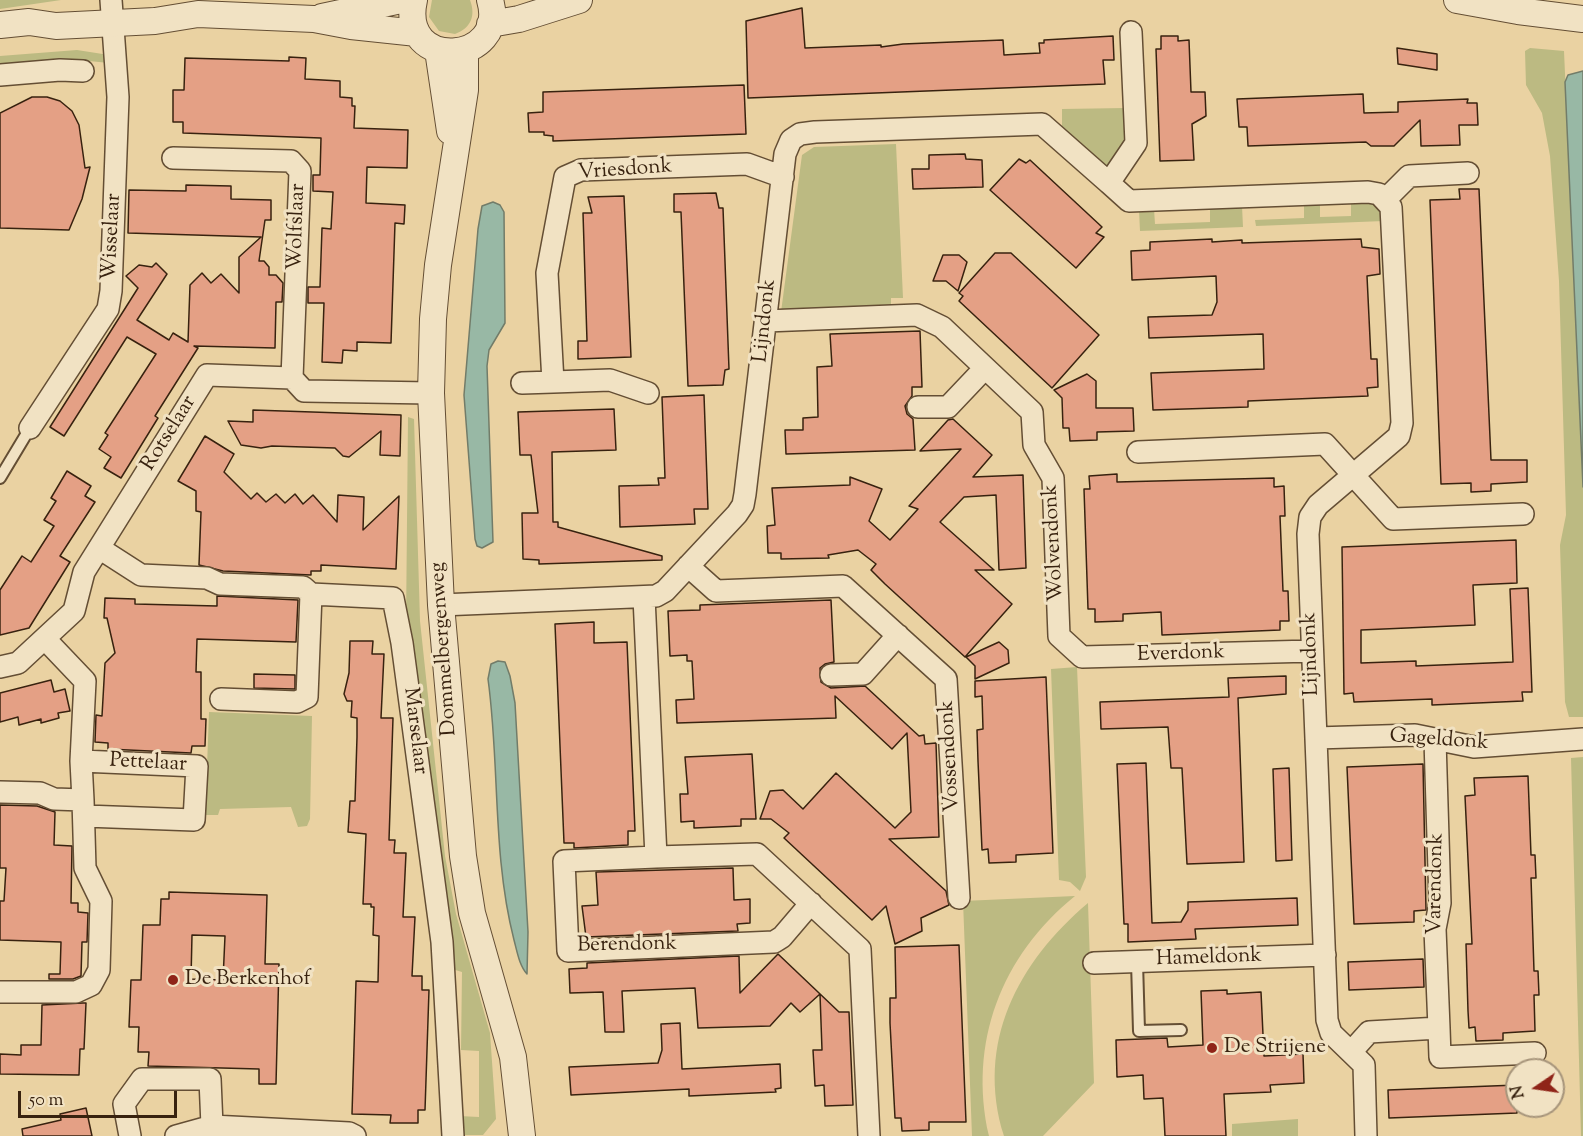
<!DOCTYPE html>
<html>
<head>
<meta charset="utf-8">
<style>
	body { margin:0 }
	#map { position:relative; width:1583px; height:1136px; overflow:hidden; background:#ead2a2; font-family:"Sorts Mill Goudy",serif }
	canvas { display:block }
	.north { position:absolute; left:1505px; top:1058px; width:60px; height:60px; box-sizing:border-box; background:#f1e2c3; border:2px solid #a7957b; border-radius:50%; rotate:257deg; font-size:16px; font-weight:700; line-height:24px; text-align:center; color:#38220f }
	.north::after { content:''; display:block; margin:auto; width:21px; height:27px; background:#8f2418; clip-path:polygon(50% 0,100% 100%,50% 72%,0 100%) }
	.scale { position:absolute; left:18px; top:1091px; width:159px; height:27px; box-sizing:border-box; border:3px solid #38220f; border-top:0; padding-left:8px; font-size:18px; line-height:21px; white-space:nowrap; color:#38220f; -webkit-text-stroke:4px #f1e2c3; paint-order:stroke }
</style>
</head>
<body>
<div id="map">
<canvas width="1583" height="1136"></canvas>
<div class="north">N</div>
<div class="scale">50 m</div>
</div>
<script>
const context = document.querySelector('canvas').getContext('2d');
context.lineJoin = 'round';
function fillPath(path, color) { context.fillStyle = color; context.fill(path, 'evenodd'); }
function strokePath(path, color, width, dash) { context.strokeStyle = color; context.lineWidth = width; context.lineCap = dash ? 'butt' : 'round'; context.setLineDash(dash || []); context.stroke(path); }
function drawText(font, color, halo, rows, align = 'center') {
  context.font = font + ' "Sorts Mill Goudy",serif'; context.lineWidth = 6; context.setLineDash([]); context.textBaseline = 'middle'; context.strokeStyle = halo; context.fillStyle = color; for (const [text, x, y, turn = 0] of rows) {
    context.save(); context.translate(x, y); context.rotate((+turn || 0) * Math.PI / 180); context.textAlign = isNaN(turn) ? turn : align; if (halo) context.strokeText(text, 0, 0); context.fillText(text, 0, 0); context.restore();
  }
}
const green = new Path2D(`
	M0,0H61L0,9Z
	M432,0H470C476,16 471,28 455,34L439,31L429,17Z
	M1530,48L1564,51L1583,487V717H1569L1565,702L1560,545L1566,515L1559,281L1550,156L1542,113L1526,85L1525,51Z
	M77,50L109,55V63L79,60L0,65V56Z
	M1125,108C1126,132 1128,153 1106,168L1062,131V109Z
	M896,144L903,298H891V308L781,312L802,155L814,147Z
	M1320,202V217L1351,216V202C1370,202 1379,202 1384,221L1256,226L1255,220L1304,218V203Z
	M1242,206L1243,227L1140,231L1139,210L1154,209L1155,224L1210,222V208Z
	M408,417L414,419L420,621L445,856L456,914L490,1033L496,1119L483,1135H458L459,1116L479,1117V1051L461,1050L462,972L452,969L406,625Z
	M1077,667L1086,877L1080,891L1070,882L1059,880L1051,669Z
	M209,712L312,716L310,819L307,826L298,827L291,807L220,809L218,815H201L207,767Z
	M1583,757V1136H1581L1571,758Z
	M1075,896C1001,956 968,1043 989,1136H972L963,901Z
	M1088,903L1094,1083L1043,1136H1004C975,1043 1018,962 1088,903Z
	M1298,1119V1136H1232V1124Z`);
const water = new Path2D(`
	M1583,71V487L1565,82L1568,75Z
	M493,202L500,205L504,212L505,323L489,350L487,366L493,542L482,548L477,546L475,539L464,395L478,229L482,206Z
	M498,661L505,662L510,676L515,703L528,932L527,974C519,965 517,951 514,940C492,854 500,766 488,679L491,664Z`);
const building = new Path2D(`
	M802,8L805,48L881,45V47L903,44L1003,40L1004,55L1020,54L1040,53L1039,43H1044V40L1113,36L1114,60H1103L1105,84L748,98L746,21Z
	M1161,36H1178V41L1189,40L1191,92H1205L1206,116L1192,124L1194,160L1160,161L1156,49H1161Z
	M1397,48L1437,54V70L1398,64Z
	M289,57L306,58L305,79L340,81V97L352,98V106H355L354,128L408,130L407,168L367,167L366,203L405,205L404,224L395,223L391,343L357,342V351L343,350L342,363L322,362L324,303H308V287H320L322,228L331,229L333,192L313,191V175H320L321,138L183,133V122H173V90H184L185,58L289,61Z
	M744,85L746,134L553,141V136L544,135V132H529L528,113L543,112V92Z
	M1363,94L1364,113L1398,112V102L1468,99L1467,103H1477L1478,125H1459L1460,145L1421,146L1420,120L1394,146H1371L1366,142L1248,146L1247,127H1239L1237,99Z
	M32,97H47L60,101L72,111L79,125L85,168L90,167L82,199L69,230L0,228V113Z
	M965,154L966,159L982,160L983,187L913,189L912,169H929V155Z
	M1019,159L1026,163L1030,160L1102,227L1096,233L1104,237L1076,268L990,190Z
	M186,185L231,186V199L271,200V220H265L259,261H264L269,267V275H276L283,283L282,302H276L275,348L194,346L198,348L155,416L158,418L121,478L104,468L111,457L99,449L108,435L105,433L156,354L127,337L64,436L50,427L138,288L126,276L139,265L152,267L156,263L167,274L137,320L169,340L173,333L188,342L190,285L202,273L211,283L221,274L239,293V257L261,237L128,233L129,190L186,191Z
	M1459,189H1479L1491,460H1527V482L1491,484V491L1471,492V483L1441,484L1430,200L1460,199Z
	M716,193L719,208H723L729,369L725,370L723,385L688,386L681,212H674V194Z
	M624,196L631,357L578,359V341H587L583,213H592L588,197Z
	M1212,239V242L1242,240V243L1361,239L1362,247L1379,249L1380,274L1367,276L1371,359H1377L1378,387L1367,388L1368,396L1248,401V407L1153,410L1151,373L1264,369L1263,334L1149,338L1148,317L1212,315L1217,302L1216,276L1132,280L1131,251L1150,250V242Z
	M995,253H1011L1099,335L1052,388L959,301L963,296L959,293Z
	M943,255H959L967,262L958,291L946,281H933Z
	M920,331L922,387H912V396L905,406L907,414L913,419L915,450L786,454L785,430H803V418L818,417L817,367L832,366L830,334Z
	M1087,374L1096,381V408H1133L1134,431L1097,432V440L1070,441L1069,428H1063L1062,398L1054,390Z
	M704,395L708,509H694L695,524L620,527L619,486L659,485L658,478H665L662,397Z
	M614,409L616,450L552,452L553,522H558V527L662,556V560L539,564V560L523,559L522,513H538L531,455H520L518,412Z
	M253,410L401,415L400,456L380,455L381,431L349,457L343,456L335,448L272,446L261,448L241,445L228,421L253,422Z
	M953,419L992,455L973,477L1023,475L1026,568L999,570L996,495L964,497L940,522L994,570H975L1012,604L965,657L885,584L871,570L876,564L858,550L828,555L829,558L781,559V553H768L767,526L775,525L772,488L850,485V477L882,489L869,521L890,540L918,509L909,506L961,449L920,451L948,420Z
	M205,436L234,454L224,472L251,499L257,493L266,502L276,494L285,503L295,494L303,504L313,495L337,522L338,495L364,497L363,530L399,496L396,569L321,565V571H311V575L223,571L199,565L201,512L196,511V491L178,481Z
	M67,471L91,486L85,496L95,502L60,556L70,562L29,628L0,635V590L22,556L31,562L54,526L44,520L56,501L51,498Z
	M1117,474V482L1274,478V487L1284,486L1285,516H1280L1283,591H1288L1289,621H1280V630L1162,635L1161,612L1123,614V621L1095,622V609H1088L1084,489H1090L1089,476Z
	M1516,540L1517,583L1473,585L1475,625L1361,630V663L1416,661V666L1513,662L1510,589L1528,588L1532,692H1522L1523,701L1432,705V699L1354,702L1353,693L1344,694L1342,547Z
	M217,596L298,600L296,642L197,639L196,672H201V719H206L205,746H192L191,753L108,749V743L95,742L96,715L102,716L105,663L115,653L107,618H104L105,598L135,599V604L217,606Z
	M831,600L834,662L825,664L820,668L821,682L831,688L865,686L919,736L924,735L925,744L936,743L939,837L889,839L946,891L949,905L921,918L922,931L895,944L886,906L872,920L784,838L789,833L771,819H760L770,791L783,790L803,809L836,773L895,828L911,812L907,733L892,749L835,696L836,718L677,723L676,700L694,699L692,661H687V655L670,656L668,611L700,610V605Z
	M594,622V643L627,642L635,831H628V845L574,848V843H564L555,624Z
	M350,641H373L372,654H384L381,718H393L389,840H395L394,853H406L403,917H415L412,976H422V990H429L425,1110H418V1123H390L391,1115L352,1114L356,981L378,982L379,936L373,935L374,907H371V904H363L366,834L348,832L350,801H355L357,737V718L351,717L352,701H347L344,694L349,673Z
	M999,642L1008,650L1009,663L975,679V666L966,657Z
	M254,674L295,675V689L254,688Z
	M1286,676V694L1238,698L1244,862L1187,864L1182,768H1171L1168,727L1101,729L1100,702L1229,697L1228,678Z
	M1046,677L1053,853L1016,855V862L989,863L988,849L982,850L978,761L977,730L983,729L982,696L975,697V681Z
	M51,680L54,692L65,689L70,711L58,713L59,718L41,723V719L19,725L18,717L0,722V693Z
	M752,754L756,819H741V826L694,828V821L681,822L680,794H688L685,757Z
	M1146,763L1152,923L1181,922L1188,910V902L1297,898L1298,925L1195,929L1196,939L1128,942V924H1124L1117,764Z
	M1423,764L1426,910L1414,911V922L1354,924L1347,767Z
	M1289,768L1292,860L1276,861L1273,769Z
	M1528,776L1531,855H1535L1536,878H1531L1534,971H1538L1539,995H1534L1535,1031L1503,1033V1040L1476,1041L1475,1027L1469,1028L1468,1011L1466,944H1472L1465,796L1475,795L1474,778Z
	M0,805L37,806L55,812L54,845L72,846L71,903H78V912L88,913L87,942H82L81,976L73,979H49V974H60L61,942L0,940V901H4L6,868H0Z
	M733,868L734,900L750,899V923L737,924L738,931L586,937L582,906L598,905L596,872Z
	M169,892L267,895L265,964H279L276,1084H259V1069L148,1066L149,1052H138L139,1027H129L131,980H141L143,925H160L161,899H169ZM192,935L225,936L223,980L191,979Z
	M959,945L966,1122H929V1130L902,1131L901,1118H895L890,1023V998H896L895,947Z
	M778,954L839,1012H849L853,1105L825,1106L824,1085L815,1086L813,1050H822L820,994L800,1012L791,1003L770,1026L698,1028L695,988L622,991L624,1032H605L603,992L570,993L569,969L587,968V963L739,956L740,993Z
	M1423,959L1424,987L1349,990L1348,962Z
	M1227,990V994L1261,992L1264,1056L1303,1054L1304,1083L1270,1085L1271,1092L1224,1094L1226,1136H1165L1163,1098L1144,1099L1143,1075L1117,1077L1116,1040L1167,1038L1168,1047L1203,1045L1201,991Z
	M83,1003H86L84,1049H80L79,1075L0,1074V1054L21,1055V1045H41L42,1005Z
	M680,1023L682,1069L780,1064L781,1088L775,1089L776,1092L689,1096V1089L571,1095L569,1067L658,1063L662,1050L661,1024Z
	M1517,1085V1113L1389,1118L1388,1090Z
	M86,1108L92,1136H23L22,1129L61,1120L60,1114Z`);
const service = new Path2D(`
	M0,478L30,428
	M1137,962L1139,1031L1181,1030`);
const minor = new Path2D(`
	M0,75L60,70L83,71
	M173,158L291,161L300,171L292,378
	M1109,183L1129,201L1368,192L1379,194L1391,207L1402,423L1399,436L1318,505L1310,517L1308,534L1327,1020L1331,1033L1364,1065L1366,1136
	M1386,199L1409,176L1468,173
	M766,321L917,315L942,327L1032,412L1034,445L1053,478L1059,636L1082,657L1312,651
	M522,383L553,382
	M648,393L610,380L553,382L547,273L565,177L581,170L747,164L783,177
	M918,407H948L985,368
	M30,428L108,309L111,291L118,97L111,0
	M1138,452L1325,444L1393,519L1523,514
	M99,548L141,575L207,578L220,584L303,587L311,594
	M688,566L716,591L843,586L946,679L959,898
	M644,597L656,857L564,861L568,951L774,942L782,937L811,903
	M441,605L656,596L665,591L737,514L743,505L745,494L785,154L791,140L800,134L815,132L1042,124L1109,183L1136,143L1131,32
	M45,639L85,681L81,761L197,766L194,820L85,816
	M0,667L18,663L74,611L84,572L207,375L292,378L304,391L431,393
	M831,675L863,674L898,635
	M221,699L297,702L307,697L311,594L393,598L402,643L442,942L453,1136
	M1316,738L1415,735L1474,747L1583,739
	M81,761L83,800
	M0,792L40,793L54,799L83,800L85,868L101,901L99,970L91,985L76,992H0
	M656,857L757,854L860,949L869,1136
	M1094,963L1325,955
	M1439,1028L1440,1057L1535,1053
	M1351,1052L1369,1032L1439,1028L1435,929L1440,903L1435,740
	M130,1136L124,1104L142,1079H210L212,1126
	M176,1136L212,1126L349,1133L355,1136`);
const tertiary = new Path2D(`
	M414,0C398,73 509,64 490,0
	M1457,0L1518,11L1583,19
	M322,17L401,0
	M490,24L519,19L579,0
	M0,25L29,22L56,26L155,21L198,14L314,19L351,26L417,33
	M438,50L450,131
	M465,50V90L438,265L433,319L431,393L441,605L463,856L472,913L513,1057L522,1136`);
const markers = [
	[173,980,6,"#8f2418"],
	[1212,1048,6,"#8f2418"]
];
const streetNames = [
	["Vriesdonk",625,171,-4],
	["Wolfslaar",298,227,-88],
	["Wisselaar",113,237,-87],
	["Lijndonk",766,321,-84],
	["Rotselaar",170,434,-58],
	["Wolvendonk",1055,543,-93],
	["Dommelbergenweg",445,649,-94],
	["Lijndonk",1312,654,-92],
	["Everdonk",1181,655,-2],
	["Marselaar",414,731,83],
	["Gageldonk",1439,741,4],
	["Vossendonk",951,756,-93],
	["Pettelaar",148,764,3],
	["Varendonk",1437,884,-89],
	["Berendonk",627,946,-1],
	["Hameldonk",1209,959,-2]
];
const poiNames = [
	["De Berkenhof",185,980],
	["De Strijene",1224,1048]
];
fillPath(green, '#bcba82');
fillPath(water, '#98b8a5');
strokePath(water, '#727c69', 1.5);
fillPath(building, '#e4a085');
strokePath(building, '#38220f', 1.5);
strokePath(service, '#644e34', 14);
strokePath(minor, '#644e34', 24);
strokePath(tertiary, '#644e34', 28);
strokePath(service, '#f1e2c3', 10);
strokePath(minor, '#f1e2c3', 21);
strokePath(tertiary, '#f1e2c3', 26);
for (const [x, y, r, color] of markers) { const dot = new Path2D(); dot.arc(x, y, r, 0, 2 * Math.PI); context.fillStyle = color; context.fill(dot); strokePath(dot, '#f1e2c3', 2); }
drawText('21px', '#38220f', '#f1e2c3', streetNames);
drawText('21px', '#38220f', '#f1e2c3', poiNames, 'left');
</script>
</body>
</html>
